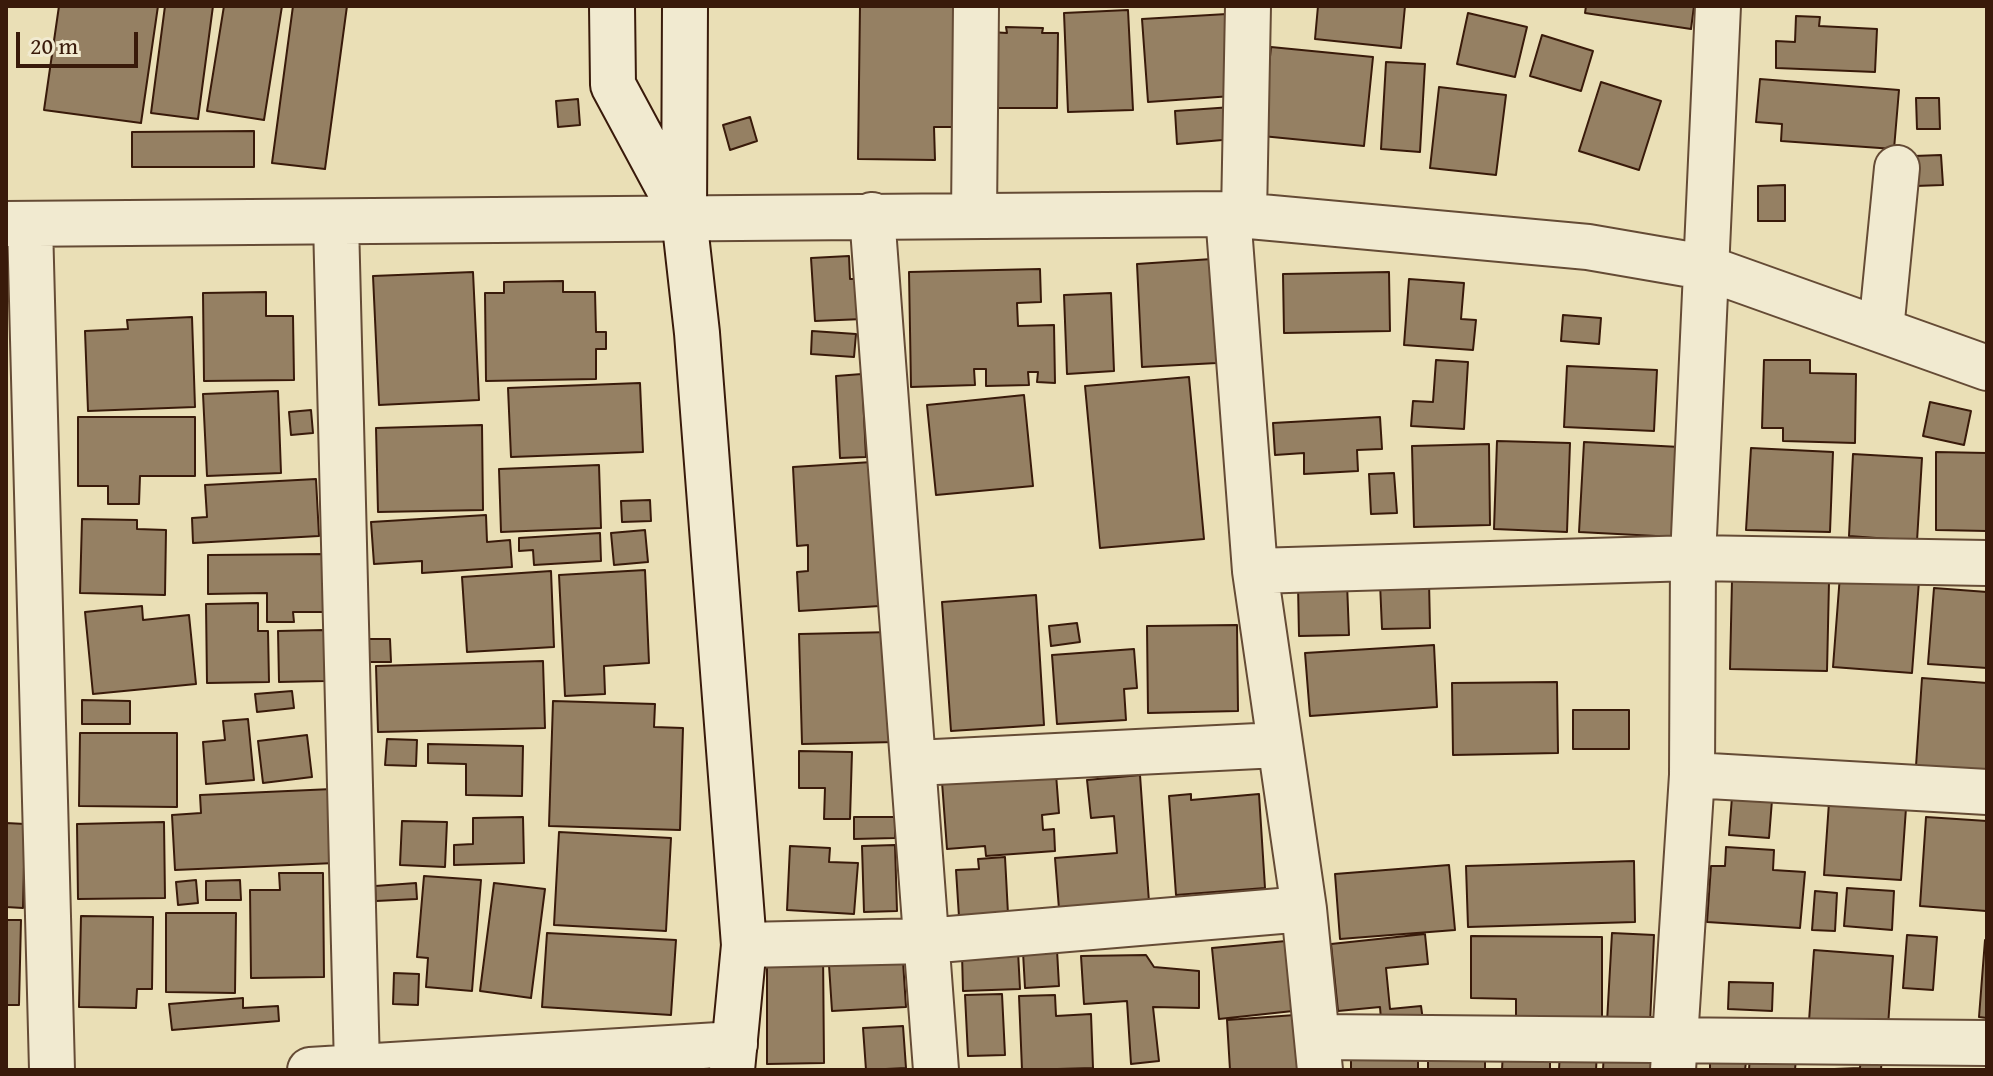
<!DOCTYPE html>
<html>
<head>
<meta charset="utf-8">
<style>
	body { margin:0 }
	#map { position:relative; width:1993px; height:1076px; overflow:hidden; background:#eadfb6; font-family:"Gentium Book Plus",serif }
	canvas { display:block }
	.frame { position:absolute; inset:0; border:8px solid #391a0a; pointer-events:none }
	.scale { position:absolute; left:16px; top:32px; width:122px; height:36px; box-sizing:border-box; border:4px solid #391a0a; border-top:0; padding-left:10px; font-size:24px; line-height:28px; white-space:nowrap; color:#391a0a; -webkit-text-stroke:6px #f1ead0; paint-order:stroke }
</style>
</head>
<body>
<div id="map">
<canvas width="1993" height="1076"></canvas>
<div class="frame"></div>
<div class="scale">20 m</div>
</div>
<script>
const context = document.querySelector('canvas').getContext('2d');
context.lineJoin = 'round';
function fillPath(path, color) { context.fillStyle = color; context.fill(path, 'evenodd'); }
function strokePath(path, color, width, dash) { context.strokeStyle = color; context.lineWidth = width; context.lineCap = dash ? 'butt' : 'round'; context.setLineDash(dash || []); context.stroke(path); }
const building = new Path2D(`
	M59,6H158L141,123L44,110Z
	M165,6H213L198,119L151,113Z
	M224,6H282L264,120L207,111Z
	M293,6H347L325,169L272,163Z
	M860,6H966L965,127H934L935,160L858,159Z
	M1318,6H1405L1401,48L1315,39Z
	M1586,6H1694L1691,29L1585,13Z
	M1128,10L1133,110L1068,112L1064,13Z
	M1468,13L1527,27L1515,77L1457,64Z
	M1227,14L1232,96L1148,102L1142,19Z
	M1796,16L1820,17L1819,26L1877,29L1875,72L1776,68V41L1795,42Z
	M1006,27L1043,28L1042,33H1058L1057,108H989L990,32L1007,33Z
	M1542,35L1593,51L1581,91L1530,76Z
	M1271,47L1373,57L1364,146L1262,136Z
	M1386,62L1425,64L1420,152L1381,149Z
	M1760,79L1899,90L1894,149L1781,141L1782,124L1756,122Z
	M1601,82L1661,101L1639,170L1579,151Z
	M1439,87L1506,95L1496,175L1430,168Z
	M1916,98H1939L1940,129H1917Z
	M578,99L580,125L558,127L556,101Z
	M1232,107L1234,139L1177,144L1175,111Z
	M750,117L757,141L730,150L723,125Z
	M254,131V167H132V132Z
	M1941,155L1943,185L1915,186L1914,156Z
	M1785,185V221H1758V186Z
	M849,256L850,279H861L863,319L815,321L811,258Z
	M1212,259L1217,363L1142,367L1137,264Z
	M1040,269L1041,302L1017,303L1018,326L1054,325L1055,383L1037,382L1038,372H1028L1029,385L986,386V369H974L975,385L911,387L909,272Z
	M473,272L479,400L379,405L373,276Z
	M1389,272L1390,331L1284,333L1283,274Z
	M1409,279L1464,283L1461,319L1476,320L1473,350L1404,345Z
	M563,281V292H595L596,332H606V349H596V379L486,381L485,293H504V282Z
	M266,292V316H293L294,380L204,381L203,293Z
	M1111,293L1114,371L1067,374L1064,295Z
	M1563,315L1601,318L1599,344L1561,341Z
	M192,317L195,407L88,411L85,331L128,329L127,320Z
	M812,331L856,334L854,357L811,354Z
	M1436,360L1468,362L1464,429L1411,426L1413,401L1433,402Z
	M1764,360H1810V373L1856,374L1855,443L1783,441V428H1762Z
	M1567,366L1657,370L1654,431L1564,427Z
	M862,374L866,457L840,458L836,376Z
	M1189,377L1204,539L1100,548L1085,386Z
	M640,383L643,452L511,457L508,388Z
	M278,391L281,473L207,476L203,394Z
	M1024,395L1033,486L936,495L927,405Z
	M1930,402L1971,411L1964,445L1923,436Z
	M311,410L313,433L291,435L289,412Z
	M78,417H195V476H140L139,504H108V486H78Z
	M1380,417L1382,449L1357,450L1358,471L1304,474V453L1275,455L1273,423Z
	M482,425L483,510L378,512L376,428Z
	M1497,441L1570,443L1567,532L1494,529Z
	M1584,442L1680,447L1675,537L1579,532Z
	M1489,444L1490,525L1414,527L1412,446Z
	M1751,448L1833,452L1830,532L1746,530Z
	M1936,452L1987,453V531L1936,530Z
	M1853,454L1922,458L1917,541L1849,536Z
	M872,462L880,606L799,611L797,572L808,571V545L797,546L793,467Z
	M599,465L601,528L501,532L499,469Z
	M1394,473L1397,513L1371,514L1369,474Z
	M316,479L319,536L193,543L192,518L207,517L205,485Z
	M650,500L651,521L622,522L621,501Z
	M486,515L487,542L510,540L512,567L422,573V561L374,564L371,522Z
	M82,519L137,520V529L166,530L165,595L80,593Z
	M645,530L648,562L614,565L611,533Z
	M600,533L601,561L534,565L533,550L519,551V538Z
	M328,554V612H293L294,622H267V593L208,594V555Z
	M645,570L649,663L604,666L605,694L565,696L559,575Z
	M551,571L554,647L467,652L462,577Z
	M1840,575L1919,581L1912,673L1833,667Z
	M1732,580L1829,582L1827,671L1730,669Z
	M1429,581L1430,628L1382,629L1380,583Z
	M1347,583L1349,635L1299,636L1298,585Z
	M1934,588L1987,592V668L1928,664Z
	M1036,595L1044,725L951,731L942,602Z
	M258,603V631H268L269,682L207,683L206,604Z
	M142,606L143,620L189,615L196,684L93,694L85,612Z
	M1077,623L1080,642L1051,646L1049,626Z
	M1237,625L1238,711L1148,713L1147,626Z
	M325,630L326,681L279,682L278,631Z
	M894,632L896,742L802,744L799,634Z
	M356,639H390L391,662H357Z
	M1434,645L1437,707L1310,716L1305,653Z
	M1134,649L1137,688L1124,689L1126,720L1057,724L1052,655Z
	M543,661L545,728L378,732L376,666Z
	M1922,678L1987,683V771L1916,766Z
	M1557,682L1558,753L1453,755L1452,683Z
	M292,691L294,708L257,712L255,694Z
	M82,700L130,701V724H82Z
	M553,701L655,704L654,727L683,728L680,830L549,826Z
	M1573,710H1629V749H1573Z
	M248,719L254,780L206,784L203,742L225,740L223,721Z
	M80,733H177V807L79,806Z
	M307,735L312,777L263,783L258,741Z
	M387,739L417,740L416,766L385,765Z
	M428,744L523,746L522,796L466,795V764L428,763Z
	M799,751L852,752L850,819H824L825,788H799Z
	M1056,774L1059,813L1042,815L1043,830L1054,829L1055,851L986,856L985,846L947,849L942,782Z
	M1140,775L1149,902L1059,909L1055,858L1117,853L1114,816L1091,818L1087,780Z
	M332,789L335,863L175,870L172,815L201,813L200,795Z
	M1191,794V800L1259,794L1265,888L1176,895L1169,796Z
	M1732,797L1772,800L1769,838L1729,835Z
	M1829,802L1906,808L1901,880L1824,875Z
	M523,817L524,863L454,865V845L473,844V818Z
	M854,817H895V838L854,839Z
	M1926,817L1987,821L1986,911L1920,906Z
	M402,821L447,822L445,867L400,865Z
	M164,822L165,898L78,899L77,824Z
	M6,823L25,824L23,908L6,907Z
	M559,832L671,838L666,931L554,925Z
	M895,845L897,911L864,912L862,846Z
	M790,846L830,848L829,862L858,863L854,914L787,910Z
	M1726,847L1774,850L1773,870L1805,872L1800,928L1707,922L1711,866H1725Z
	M1005,857L1008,914L959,917L956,870L979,869L978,859Z
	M1634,861L1635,922L1468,927L1466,866Z
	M1449,865L1455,930L1340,939L1335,874Z
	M279,873H323L324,977L251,978L250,890H280Z
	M424,876L481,880L472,991L426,987L428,958L417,957Z
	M196,880L198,903L178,905L176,882Z
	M240,880L241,900H206V881Z
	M416,883L417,899L376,901L375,886Z
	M494,883L545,889L531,998L480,991Z
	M1847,888L1894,891L1892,930L1844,926Z
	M1815,891L1837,893L1835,931L1812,930Z
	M166,913H236L235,993L166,992Z
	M81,916L153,917L152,989H137L136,1008L79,1007Z
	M6,920H21L19,1005H6Z
	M547,933L676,940L671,1015L542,1007Z
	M1612,933L1654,935L1650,1024L1607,1022Z
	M1425,934L1428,964L1386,968L1390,1009L1421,1006L1424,1028L1382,1032L1380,1007L1338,1011L1331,944Z
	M1907,935L1937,937L1933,990L1903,988Z
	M1471,936L1602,937V1024H1516V999L1471,998Z
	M1985,940H1987V1018L1979,1017Z
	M1286,941L1293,1011L1219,1019L1212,948Z
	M902,946L906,1007L832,1011L828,950Z
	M823,950L824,1063L767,1064V951Z
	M1057,950L1059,986L1025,988L1023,952Z
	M1814,950L1893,956L1888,1026L1809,1021Z
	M1018,951L1020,989L963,991L962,954Z
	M1146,955L1154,967L1199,971V1008L1153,1007L1159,1061L1131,1064L1127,1001L1084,1004L1081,956Z
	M394,973L419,974L418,1005L393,1004Z
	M1729,982L1773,983L1772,1011L1728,1009Z
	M1002,994L1005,1055L968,1056L965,995Z
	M1055,995L1056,1016L1091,1014L1093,1068L1022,1070L1019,996Z
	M243,998V1008L278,1006L279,1021L172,1030L169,1004Z
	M1295,1015L1298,1070H1230L1227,1020Z
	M903,1026L906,1068L866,1070L863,1028Z
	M1560,1050L1597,1052L1596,1070H1559Z
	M1503,1051L1550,1053V1070H1502Z
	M1604,1051L1656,1054L1655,1070H1603Z
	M1418,1054V1070H1351V1056Z
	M1750,1054L1796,1058L1795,1070H1749Z
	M1861,1054H1882L1881,1070H1809L1860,1068Z
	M1428,1058L1485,1059V1070H1428Z
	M1710,1060L1746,1062L1745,1070H1710Z`);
const street = new Path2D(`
	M1228,214L1255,571L1304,909L1320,1070
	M872,215L936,1070
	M1244,215L1248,6
	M974,216L976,6
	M336,222L357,1067
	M6,224L1228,214L1588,247L1704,267L1987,368
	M30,224L52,1070
	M1881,330L1897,168
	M1255,571L1693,558L1987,563
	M915,763L1278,745
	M1692,775L1987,792
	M744,945L926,941L1304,909
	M1318,1037L1987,1043
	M310,1070L735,1044
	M1673,1070L1692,775L1693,558L1718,6`);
const secondary = new Path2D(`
	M612,6L613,85L683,215
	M685,6L684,217L697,333L744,945L732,1070`);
fillPath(building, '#958063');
strokePath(building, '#391a0a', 2);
strokePath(street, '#654b35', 48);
strokePath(secondary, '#391a0a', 48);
strokePath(street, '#f1ead0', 44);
strokePath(secondary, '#f1ead0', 44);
</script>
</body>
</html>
